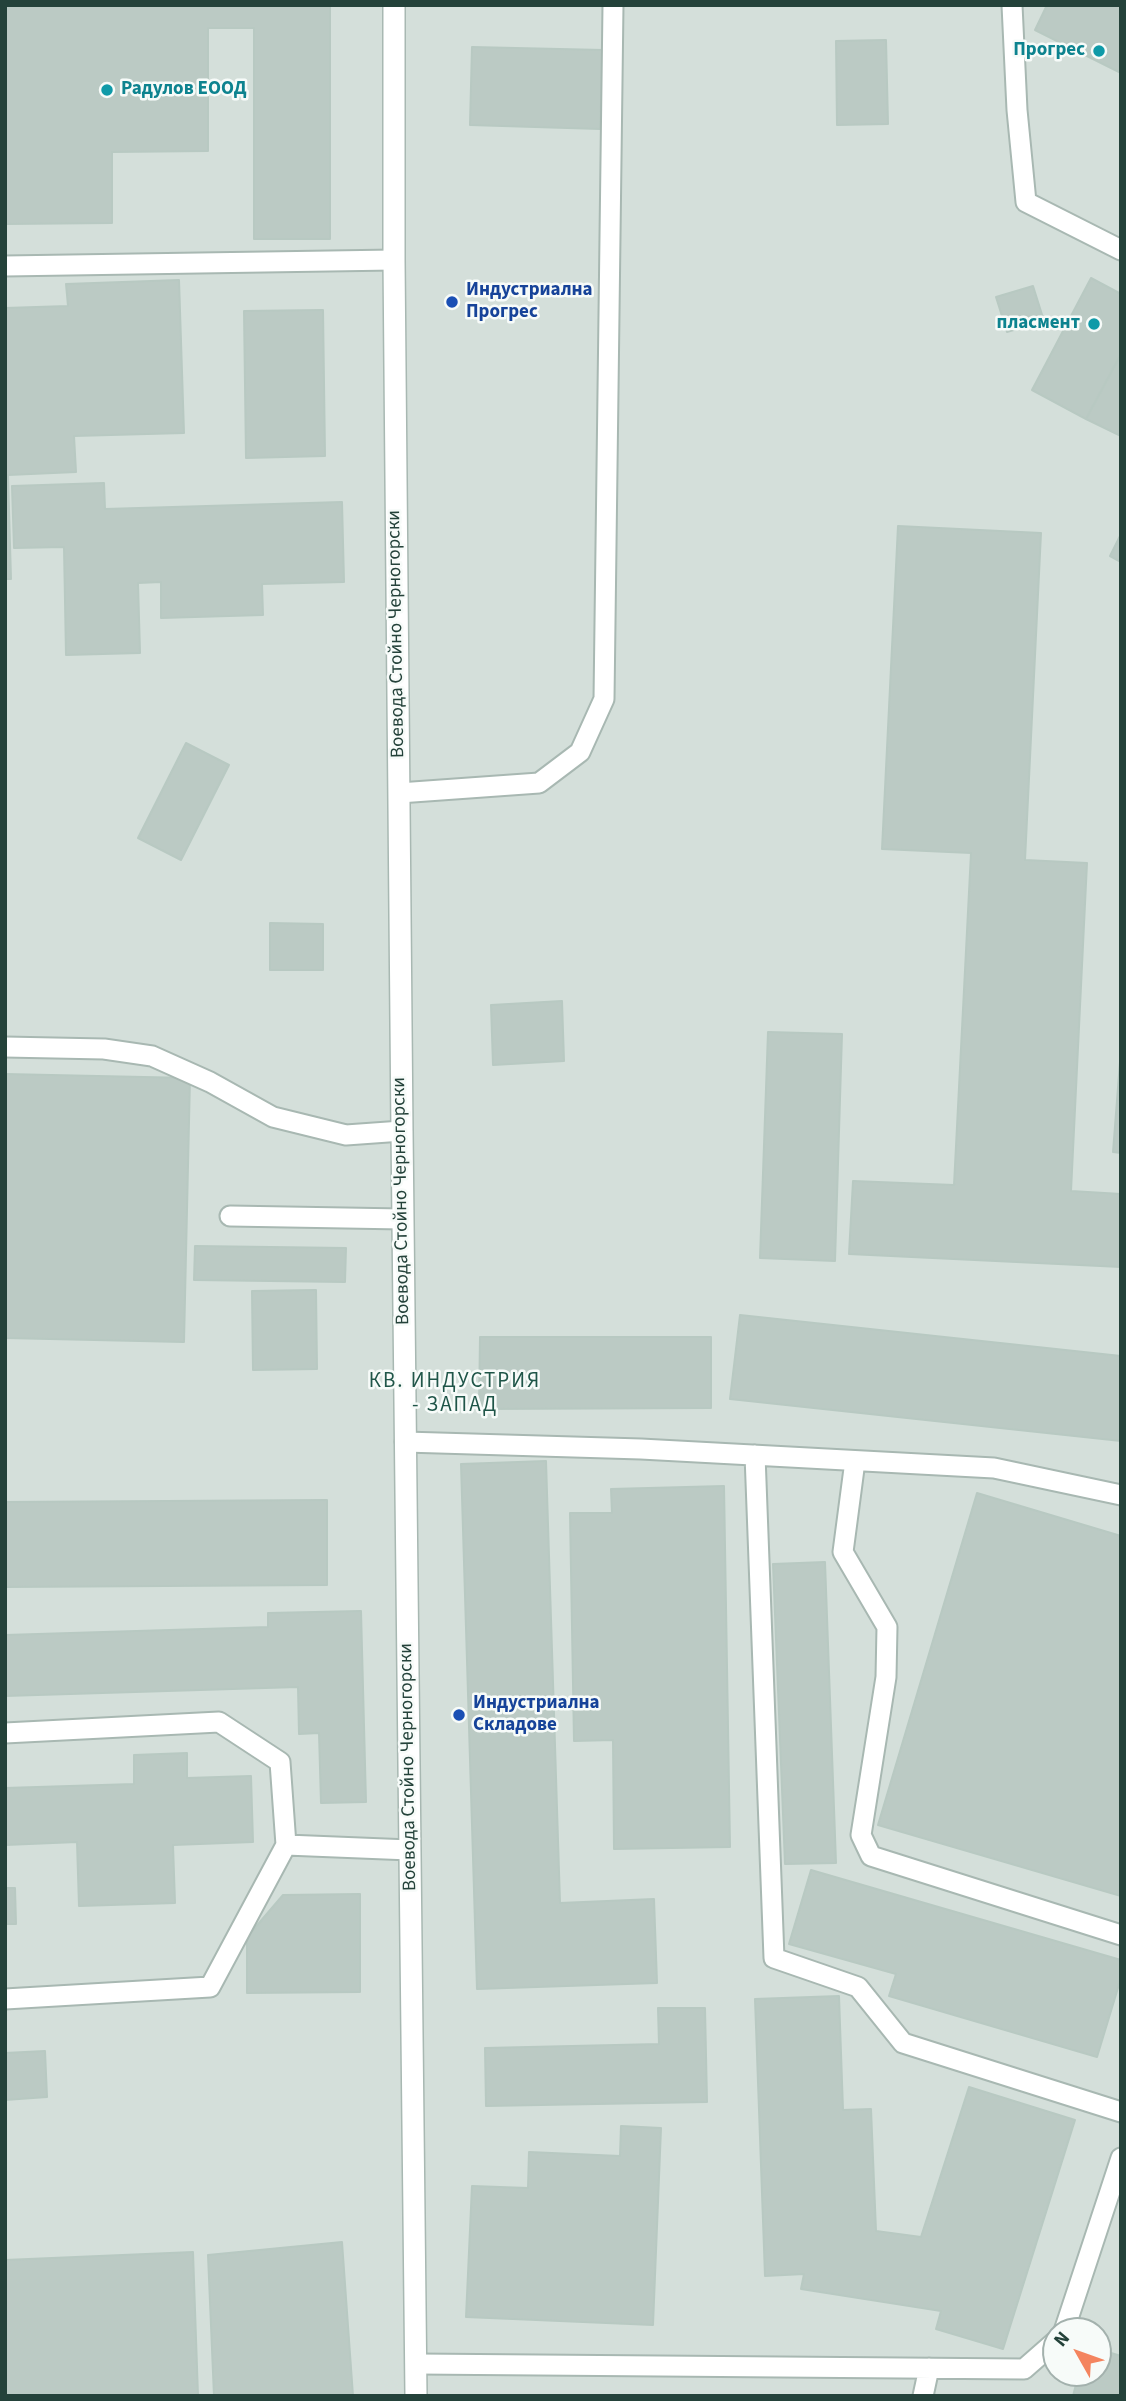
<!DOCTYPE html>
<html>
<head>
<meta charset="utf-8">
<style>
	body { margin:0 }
	#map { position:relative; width:1126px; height:2401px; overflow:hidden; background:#e6efeb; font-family:"Source Sans 3",sans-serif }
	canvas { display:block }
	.frame { position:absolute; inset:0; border:7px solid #24423a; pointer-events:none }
	.north { position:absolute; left:1042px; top:2317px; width:70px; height:70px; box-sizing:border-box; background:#f7fbf9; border:2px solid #a3b1ad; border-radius:50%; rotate:310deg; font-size:19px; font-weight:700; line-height:28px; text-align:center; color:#24423a }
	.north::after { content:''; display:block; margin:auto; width:24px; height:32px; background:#f4845f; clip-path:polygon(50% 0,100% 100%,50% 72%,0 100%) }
</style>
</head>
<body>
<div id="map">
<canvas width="1126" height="2401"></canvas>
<div class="frame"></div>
<div class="north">N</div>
</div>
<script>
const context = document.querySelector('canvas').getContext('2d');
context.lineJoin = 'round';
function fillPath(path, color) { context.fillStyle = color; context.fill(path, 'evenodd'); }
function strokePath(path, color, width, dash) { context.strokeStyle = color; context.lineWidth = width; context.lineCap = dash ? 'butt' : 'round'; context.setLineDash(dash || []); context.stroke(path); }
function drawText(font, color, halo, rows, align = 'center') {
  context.font = font + ' "Source Sans 3",sans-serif'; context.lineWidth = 5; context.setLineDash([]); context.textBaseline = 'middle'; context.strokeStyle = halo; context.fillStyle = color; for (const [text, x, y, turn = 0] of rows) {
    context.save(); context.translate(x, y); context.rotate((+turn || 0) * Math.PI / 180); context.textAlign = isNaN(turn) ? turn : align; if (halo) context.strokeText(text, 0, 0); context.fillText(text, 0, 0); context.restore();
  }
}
const built = new Path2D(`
	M5,5H1121V2396H5ZM1056,2331H1098V2373H1056Z`);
const building = new Path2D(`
	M5,5H330V239H254V28H208V151L112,152V223L5,224Z
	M1047,5H1121V73L1035,30Z
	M886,40L888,124L837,125L836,41Z
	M472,47L603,50L600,129L470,125Z
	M1091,278L1121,294V354L1086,419L1032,390Z
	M179,280L184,433L74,436L76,472L8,475L11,579H5V308L68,306L66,284Z
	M1033,286L1044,321L1007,332L996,297Z
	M323,310L325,456L246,458L244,311Z
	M1121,354V436L1086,419Z
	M104,483L105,509L342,502L344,582L262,584L263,615L161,618V582L138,583L140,653L66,655L64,547L14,548L12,486Z
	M898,526L1041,533L1025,860L1087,863L1071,1191L1121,1194V1267L849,1254L853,1181L954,1185L971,853L882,849Z
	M1121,534V562L1110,556Z
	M186,743L229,765L181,860L138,838Z
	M270,923L323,924V970H270Z
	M562,1001L564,1061L493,1065L491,1005Z
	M768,1032L842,1034L835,1261L760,1258Z
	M1121,1049V1153L1113,1152Z
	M5,1074L190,1078L184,1342L5,1338Z
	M195,1246L346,1248L345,1282L194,1280Z
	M316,1290L317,1369L253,1370L252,1291Z
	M740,1315L1121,1356V1441L730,1399Z
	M480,1337H711V1408L479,1409Z
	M546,1461L560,1903L654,1899L657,1983L477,1989L461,1464Z
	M724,1486L730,1847L614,1849L613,1740L574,1741L570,1513H612L611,1489Z
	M977,1493L1121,1536V1896L878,1825Z
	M327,1500V1585L5,1587V1502Z
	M825,1562L836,1863L785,1864L773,1564Z
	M361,1611L366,1802L321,1803L319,1733L299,1734L298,1687L5,1696V1635L268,1627V1613Z
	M187,1753V1778L251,1776L253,1842L173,1845L175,1903L79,1906L77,1842L5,1845V1788L134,1784V1755Z
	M811,1870L1121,1960V1978L1097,2057L889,1996L896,1974L789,1944Z
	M5,1888H15L16,1924H5Z
	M360,1894V1992L247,1993V1937L283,1895Z
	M839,1996L843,2110L871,2109L876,2231L921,2237L969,2087L1075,2120L1003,2349L936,2329L941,2311L801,2289L804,2274L765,2276L755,1999Z
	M658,2008H705L707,2102L486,2106L485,2048L659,2044Z
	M45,2051L47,2097L5,2100V2053Z
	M621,2126L661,2128L653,2325L466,2317L472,2186L528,2188L529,2152L620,2156Z
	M342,2242L353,2396H214L208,2255Z
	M193,2252L198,2396H5V2260Z
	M1098,2349L1121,2356V2396H1073L1079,2373H1098Z`);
const service = new Path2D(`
	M1012,5L1017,110L1026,202L1121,250
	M5,266L394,260
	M399,793L539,783L580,752L604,699L613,5
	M5,1047L104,1049L152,1056L210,1082L273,1117L346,1135L402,1131
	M230,1216L403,1219
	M405,1442L641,1449L994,1468L1121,1495
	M755,1455L774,1958L858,1987L903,2043L1121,2112
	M855,1461L843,1552L887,1627L886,1677L861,1835L871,1856L1121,1935
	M5,1733L219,1722L280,1762L286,1845L210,1987L5,1999
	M286,1845L410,1850
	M1064,2331L1121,2158
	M417,2364L1024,2369L1056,2341
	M923,2396L929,2368`);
const tertiary = new Path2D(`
	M394,5V260L402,1131L416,2396`);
const markers = [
	[1099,51,7,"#0f9aa8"],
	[107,90,7,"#0f9aa8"],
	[452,302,7,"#1a4fb4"],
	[1094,324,7,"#0f9aa8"],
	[459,1715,7,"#1a4fb4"]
];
const cultureNames = [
	["Прогрес",1085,51],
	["Радулов ЕООД",121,90,"left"],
	["пласмент",1080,324]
];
const transitNames = [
	["Индустриална",466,291],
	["Прогрес",466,313],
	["Индустриална",473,1704],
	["Складове",473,1726]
];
const streetNames = [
	["Воевода Стойно Черногорски",397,634,-91],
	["Воевода Стойно Черногорски",402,1201,-91],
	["Воевода Стойно Черногорски",409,1767,-91]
];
const neighbourhoodNames = [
	["КВ. ИНДУСТРИЯ",455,1382],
	["- ЗАПАД",455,1406]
];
fillPath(built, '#d4dfda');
fillPath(building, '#bbcac4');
strokePath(building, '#b8c9c2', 2);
strokePath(service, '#a8b8b2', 23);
strokePath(tertiary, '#a8b8b2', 24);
strokePath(service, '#fff', 19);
strokePath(tertiary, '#fff', 21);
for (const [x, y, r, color] of markers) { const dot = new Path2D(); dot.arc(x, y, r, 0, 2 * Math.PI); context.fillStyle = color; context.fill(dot); strokePath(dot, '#f7fbf9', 2.5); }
drawText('bold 19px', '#0d838f', '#f7fbf9', cultureNames, 'right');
drawText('bold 19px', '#164399', '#f7fbf9', transitNames, 'left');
drawText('19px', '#24423a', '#f7fbf9', streetNames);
context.letterSpacing = '2px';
drawText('21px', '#1f5548', '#f7fbf9', neighbourhoodNames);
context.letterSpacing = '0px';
</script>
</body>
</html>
